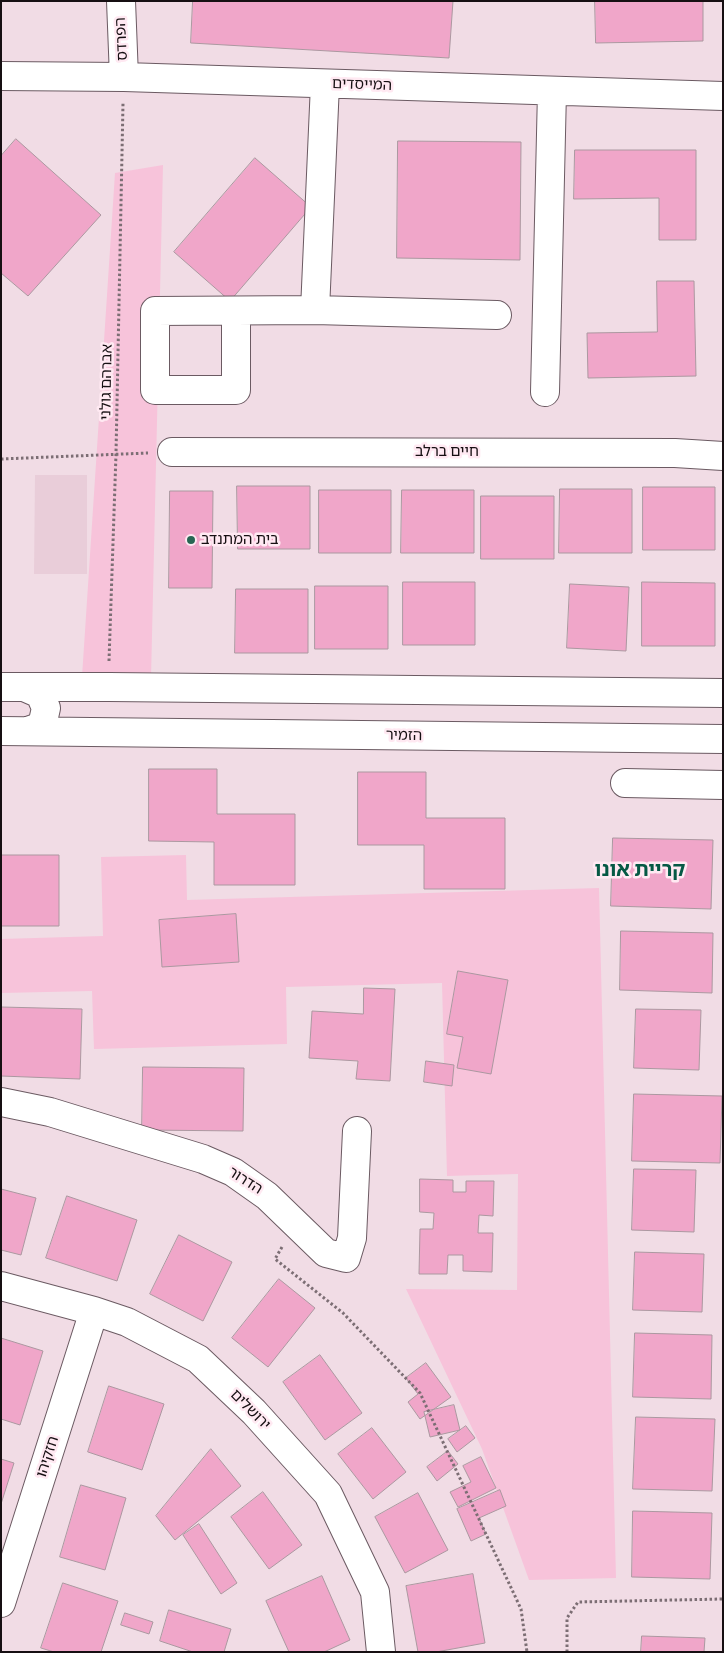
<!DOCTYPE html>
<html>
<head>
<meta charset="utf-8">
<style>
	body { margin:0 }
	#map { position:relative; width:724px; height:1653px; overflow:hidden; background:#f1dce5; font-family:Signika,sans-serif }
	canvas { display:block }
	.frame { position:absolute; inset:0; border:2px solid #160f12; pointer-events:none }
</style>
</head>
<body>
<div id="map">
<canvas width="724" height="1653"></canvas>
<div class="frame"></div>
</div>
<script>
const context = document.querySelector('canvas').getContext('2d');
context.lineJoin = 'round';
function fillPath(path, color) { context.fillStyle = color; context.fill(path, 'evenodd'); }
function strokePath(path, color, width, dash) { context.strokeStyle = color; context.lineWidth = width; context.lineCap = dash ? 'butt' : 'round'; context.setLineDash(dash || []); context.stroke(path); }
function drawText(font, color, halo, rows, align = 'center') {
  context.font = font + ' Signika,"Noto Sans Hebrew",sans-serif'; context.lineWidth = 5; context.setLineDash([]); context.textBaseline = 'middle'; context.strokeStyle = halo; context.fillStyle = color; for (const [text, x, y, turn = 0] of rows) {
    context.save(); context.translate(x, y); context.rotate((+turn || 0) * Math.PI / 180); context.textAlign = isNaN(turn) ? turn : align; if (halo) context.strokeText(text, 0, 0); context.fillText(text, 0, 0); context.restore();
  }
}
const built = new Path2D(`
	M35,475H87V574H34Z`);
const green = new Path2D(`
	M163,165L151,678L82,677L115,173Z
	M186,855L187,900L599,888L616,1578L529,1580L482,1449L406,1289L517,1290L518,1174L447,1176L442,983L286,987L287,1044L94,1049L92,991L1,993V939L103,936L101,857Z`);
const building = new Path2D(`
	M193,1H453L449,58L191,43Z
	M595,1H703V41L596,43Z
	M16,139L101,215L28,296L1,273V156Z
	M398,141L521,142L520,260L397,258Z
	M575,150H696V240H659V198L574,199Z
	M255,158L311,207L230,301L174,252Z
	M657,281H694L696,376L588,378L587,333L657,332Z
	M237,486H310V549H238Z
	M643,487H715V550H643Z
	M560,489H632V553H559Z
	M319,490H391V553H319Z
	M402,490H474V553H401Z
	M170,491H213L212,588H169Z
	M481,496H554V559H481Z
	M403,582H475V645H403Z
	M642,582L715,583V646H642Z
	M570,584L629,587L626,651L567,648Z
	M315,586H388V649H315Z
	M236,589H308V653H235Z
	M149,769H217V814H295V885H214V842L149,841Z
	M358,772H426V818H505V889H424V845H358Z
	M613,838L713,840L711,909L611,906Z
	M1,855H59V926H1Z
	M236,914L239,962L162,967L159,920Z
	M621,931L713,933L712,993L620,990Z
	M458,971L508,980L491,1074L457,1068L463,1037L447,1034Z
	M364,988L395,989L390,1081L356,1079L358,1061L309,1058L312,1011L363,1014Z
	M1,1007L82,1009L80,1079L1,1076Z
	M636,1009L701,1010L699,1070L634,1068Z
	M426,1061L454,1065L452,1086L424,1082Z
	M143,1067L244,1068L243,1131L142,1130Z
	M634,1094L722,1096L720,1163L632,1161Z
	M634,1169L696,1170L694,1232L632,1230Z
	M420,1179L453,1180V1192H466V1181H494L493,1216L479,1215L478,1233H493L492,1272L463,1271V1255H448L447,1274H419L420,1229H433L434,1213L420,1212Z
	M1,1189L36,1198L21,1255L1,1250Z
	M67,1196L137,1220L117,1281L46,1258Z
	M179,1235L232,1262L203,1321L150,1294Z
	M635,1252L704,1254L702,1312L633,1310Z
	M279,1279L315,1308L268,1367L232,1338Z
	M635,1333L712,1335L711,1399L633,1397Z
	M1,1338L43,1351L20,1425L1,1419Z
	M320,1355L362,1413L325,1440L283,1382Z
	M426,1363L451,1397L420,1419L408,1402L418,1394L406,1378Z
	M109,1386L164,1404L142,1470L88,1452Z
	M454,1405L460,1430L430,1437L424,1412Z
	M636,1417L715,1419L712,1491L633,1489Z
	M466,1426L475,1438L457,1452L448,1439Z
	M372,1428L406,1472L373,1499L338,1454Z
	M211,1449L241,1486L175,1540L156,1516Z
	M448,1451L458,1464L437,1481L427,1467Z
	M481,1457L496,1488L458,1507L450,1492L471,1482L463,1466Z
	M1,1459L14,1463L1,1504Z
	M81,1485L126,1498L105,1570L60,1557Z
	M500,1490L506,1506L479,1518L486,1534L471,1541L457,1509Z
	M263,1492L302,1545L269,1569L231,1517Z
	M418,1493L448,1550L405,1573L375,1517Z
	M633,1511L712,1513L710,1579L632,1577Z
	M199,1524L237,1583L221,1594L183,1535Z
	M473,1574L485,1643L436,1652H418L406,1586Z
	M322,1576L350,1640L324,1652H289L266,1601Z
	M63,1583L118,1601L101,1652H54L41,1648Z
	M169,1610L231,1629L224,1652H193L160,1641Z
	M125,1613L153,1622L149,1634L121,1625Z
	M642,1636L705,1638L704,1652H641Z`);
const path = new Path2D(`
	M1,459L148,453
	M109,661L116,454L123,103
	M282,1247L275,1259L343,1313L420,1393L521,1609L527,1652
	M567,1652V1618L578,1602L723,1599`);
const minor = new Path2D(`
	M121,1L124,77
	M1,76L124,77L723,96
	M325,84L315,310L497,315
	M236,311V390H155V311L315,310
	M545,392L552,91
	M172,452L675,453L723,456
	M1,687H109L723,693
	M24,687L40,694L46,708L42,726L28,731
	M1,731L723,739
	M625,783L723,785
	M1,1102L50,1112L203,1159L233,1172L267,1196L326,1253L346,1258L352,1238L357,1131
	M1,1286L94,1311L127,1322L198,1359L254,1412L328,1494L375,1592L381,1652
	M1,1603L94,1311`);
const markers = [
	[191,540,5,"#286653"]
];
const streetNames = [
	["הפרדס",122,39,-93],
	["המייסדים",362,85,2],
	["אברהם גולני",107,382,-89],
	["חיים ברלב",447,452],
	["הזמיר",404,736,1],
	["הדרור",245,1181,32],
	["ירושלים",250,1410,45],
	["חזקיהו",48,1457,-72]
];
const poiNames = [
	["בית המתנדב",201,540]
];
const districtNames = [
	["קריית אונו",640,871]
];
fillPath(built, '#e9cdd9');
fillPath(green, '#f7c3da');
fillPath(building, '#f0a6c9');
strokePath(building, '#ab98a0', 1);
strokePath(minor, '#6b5a62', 30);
strokePath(path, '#7c6e74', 3, [2.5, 2.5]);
strokePath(minor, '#fff', 28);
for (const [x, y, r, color] of markers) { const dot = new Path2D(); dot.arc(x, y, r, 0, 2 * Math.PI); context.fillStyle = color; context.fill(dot); strokePath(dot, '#ffe9f2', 2); }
drawText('15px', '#160f12', '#ffe9f2', streetNames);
drawText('15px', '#160f12', '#ffe9f2', poiNames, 'left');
drawText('bold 20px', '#065945', '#ffe9f2', districtNames);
</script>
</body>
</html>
